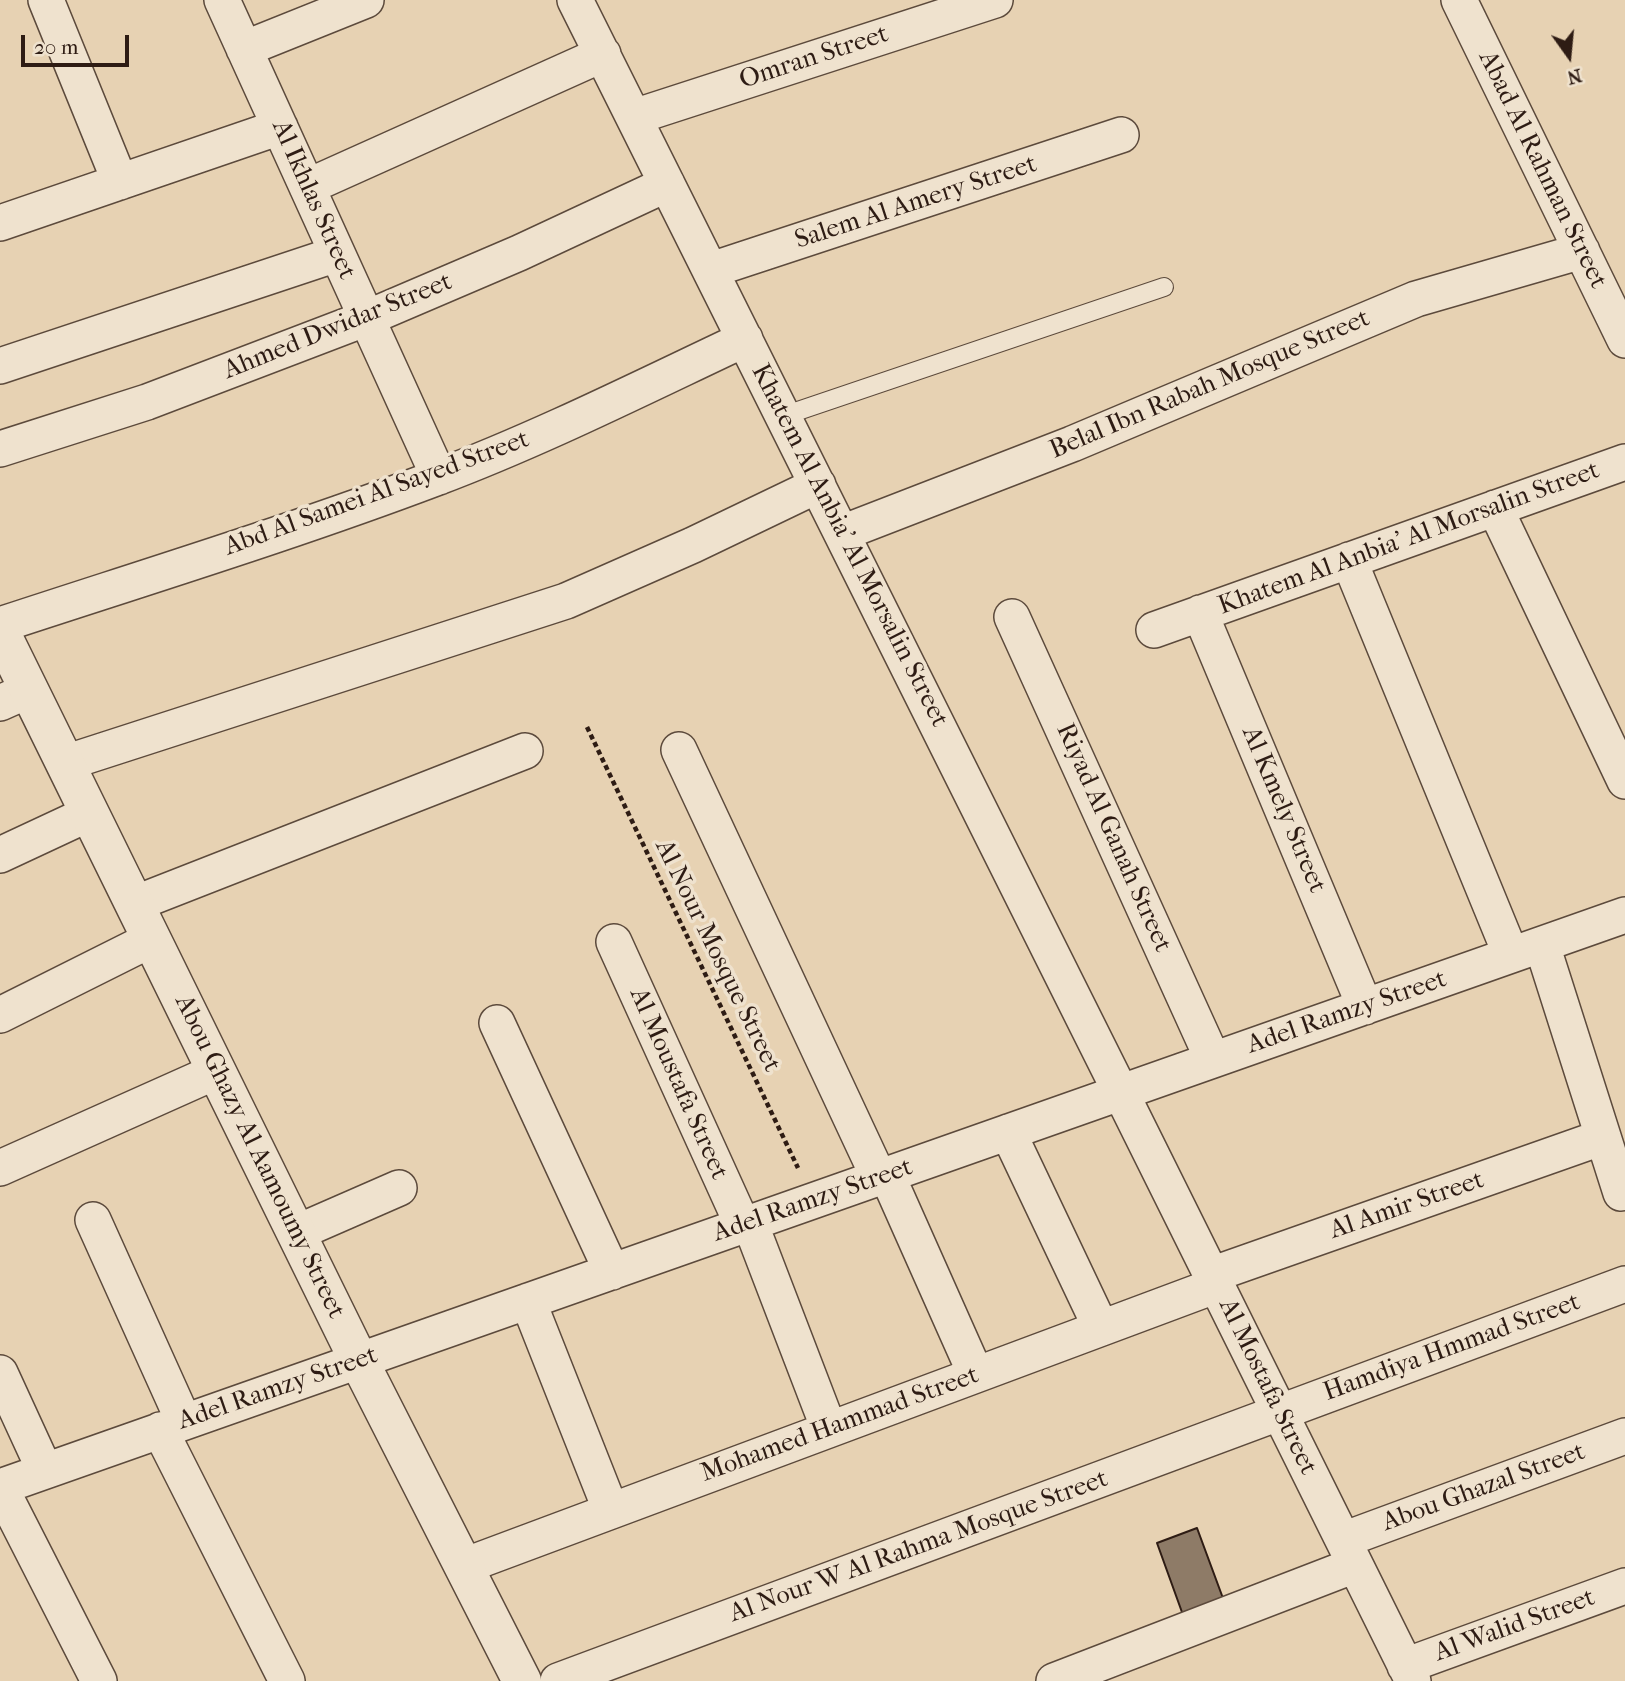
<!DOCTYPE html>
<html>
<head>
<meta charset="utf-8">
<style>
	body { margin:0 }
	#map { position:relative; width:1625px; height:1681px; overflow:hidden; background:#e7d2b3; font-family:"IM FELL French Canon",serif }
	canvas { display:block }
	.north { position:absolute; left:1534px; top:21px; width:70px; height:70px; -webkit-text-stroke:5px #efe2ce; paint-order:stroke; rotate:165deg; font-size:19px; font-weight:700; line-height:28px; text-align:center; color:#2e1c14 }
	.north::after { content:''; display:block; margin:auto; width:24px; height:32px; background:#2e1c14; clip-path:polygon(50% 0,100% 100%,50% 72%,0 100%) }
	.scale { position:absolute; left:21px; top:35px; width:108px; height:32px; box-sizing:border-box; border:4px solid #2e1c14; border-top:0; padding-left:9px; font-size:21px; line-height:24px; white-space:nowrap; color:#2e1c14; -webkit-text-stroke:5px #efe2ce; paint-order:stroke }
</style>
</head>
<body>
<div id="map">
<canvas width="1625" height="1681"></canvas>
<div class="north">N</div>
<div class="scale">20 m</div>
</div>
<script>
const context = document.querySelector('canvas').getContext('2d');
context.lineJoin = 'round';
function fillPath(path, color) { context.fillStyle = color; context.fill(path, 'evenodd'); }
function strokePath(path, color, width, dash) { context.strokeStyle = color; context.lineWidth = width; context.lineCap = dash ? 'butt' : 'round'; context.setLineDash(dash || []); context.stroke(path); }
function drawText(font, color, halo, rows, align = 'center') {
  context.font = font + ' "IM FELL French Canon",serif'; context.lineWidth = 7; context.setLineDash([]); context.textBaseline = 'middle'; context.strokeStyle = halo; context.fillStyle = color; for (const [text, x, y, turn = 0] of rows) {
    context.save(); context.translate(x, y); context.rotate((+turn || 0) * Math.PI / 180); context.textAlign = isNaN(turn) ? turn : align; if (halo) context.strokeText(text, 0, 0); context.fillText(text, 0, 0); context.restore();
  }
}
const building = new Path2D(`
	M1197,1528L1224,1601L1183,1615L1157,1543Z`);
const path = new Path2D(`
	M587,727L798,1168`);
const service = new Path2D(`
	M783,416L1164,287`);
const minor = new Path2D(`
	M46,0L120,182
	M222,0L439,477
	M575,0L1121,1093L1413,1681
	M1459,0L1625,340
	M244,49L366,0
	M634,117L995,0
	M307,187L603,54
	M0,223L280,127
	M711,270L1121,135
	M0,366L337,254
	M0,449L147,402L367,318L519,253L667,184
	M1495,508L1625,781
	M842,533L1072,444L1416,299L1582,251
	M1349,560L1511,955
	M1200,613L1365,1007
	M1012,617L1213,1060
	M0,625C146,577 293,532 436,478C542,438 643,387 745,339
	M1154,630L1625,462
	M0,703L29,690
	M679,750L879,1178
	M65,763L566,601L693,545L818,485
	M0,855L90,813
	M134,904L525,751
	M614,942L743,1226
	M1542,945L1621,1193
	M0,1015L152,939
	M497,1023L612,1272
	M1008,1132L1101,1328
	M0,1168L217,1071
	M887,1175L976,1375
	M93,1220L184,1422
	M750,1223L829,1429
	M296,1233L399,1188
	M1211,1275L1603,1137
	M528,1301L611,1511
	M0,1373L45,1471
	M160,1430L287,1681
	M1343,1540L1625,1436
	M464,1566L1217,1285
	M1405,1666L1625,1586
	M99,1681L0,1487L1625,915
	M558,1681L1625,1284
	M1054,1681L1355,1565`);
const tertiary = new Path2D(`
	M0,631L359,1361L522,1681`);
const streetNames = [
	["Omran Street",814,58,-18],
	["Abad Al Rahman Street",1542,170,64],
	["Al Ikhlas Street",313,200,66],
	["Salem Al Amery Street",916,203,-18],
	["Ahmed Dwidar Street",338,327,-22],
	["Belal Ibn Rabah Mosque Street",1210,385,-23],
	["Abd Al Samei Al Sayed Street",377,494,-20],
	["Khatem Al Anbia' Al Morsalin Street",1409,539,-20],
	["Khatem Al Anbia' Al Morsalin Street",849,546,63],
	["Al Kmely Street",1283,810,67],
	["Riyad Al Ganah Street",1113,838,66],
	["Al Nour Mosque Street",717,956,64],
	["Adel Ramzy Street",1347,1013,-19],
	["Al Moustafa Street",678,1084,66],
	["Abou Ghazy Al Aamoumy Street",259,1157,64],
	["Adel Ramzy Street",813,1201,-19],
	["Al Amir Street",1407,1206,-19],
	["Hamdiya Hmmad Street",1452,1348,-20],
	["Al Mostafa Street",1267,1387,64],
	["Adel Ramzy Street",278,1389,-19],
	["Mohamed Hammad Street",840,1425,-20],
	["Abou Ghazal Street",1484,1488,-20],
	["Al Nour W Al Rahma Mosque Street",919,1547,-20],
	["Al Walid Street",1515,1626,-20]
];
fillPath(building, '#8e7b67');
strokePath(building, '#2e1c14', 2);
strokePath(service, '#5c4a3c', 20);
strokePath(minor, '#5c4a3c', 38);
strokePath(tertiary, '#5c4a3c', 41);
strokePath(path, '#2e1c14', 4.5, [5, 3.5]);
strokePath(service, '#efe2ce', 18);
strokePath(minor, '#efe2ce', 35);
strokePath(tertiary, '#efe2ce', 38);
drawText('26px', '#2e1c14', '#efe2ce', streetNames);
</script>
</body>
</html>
